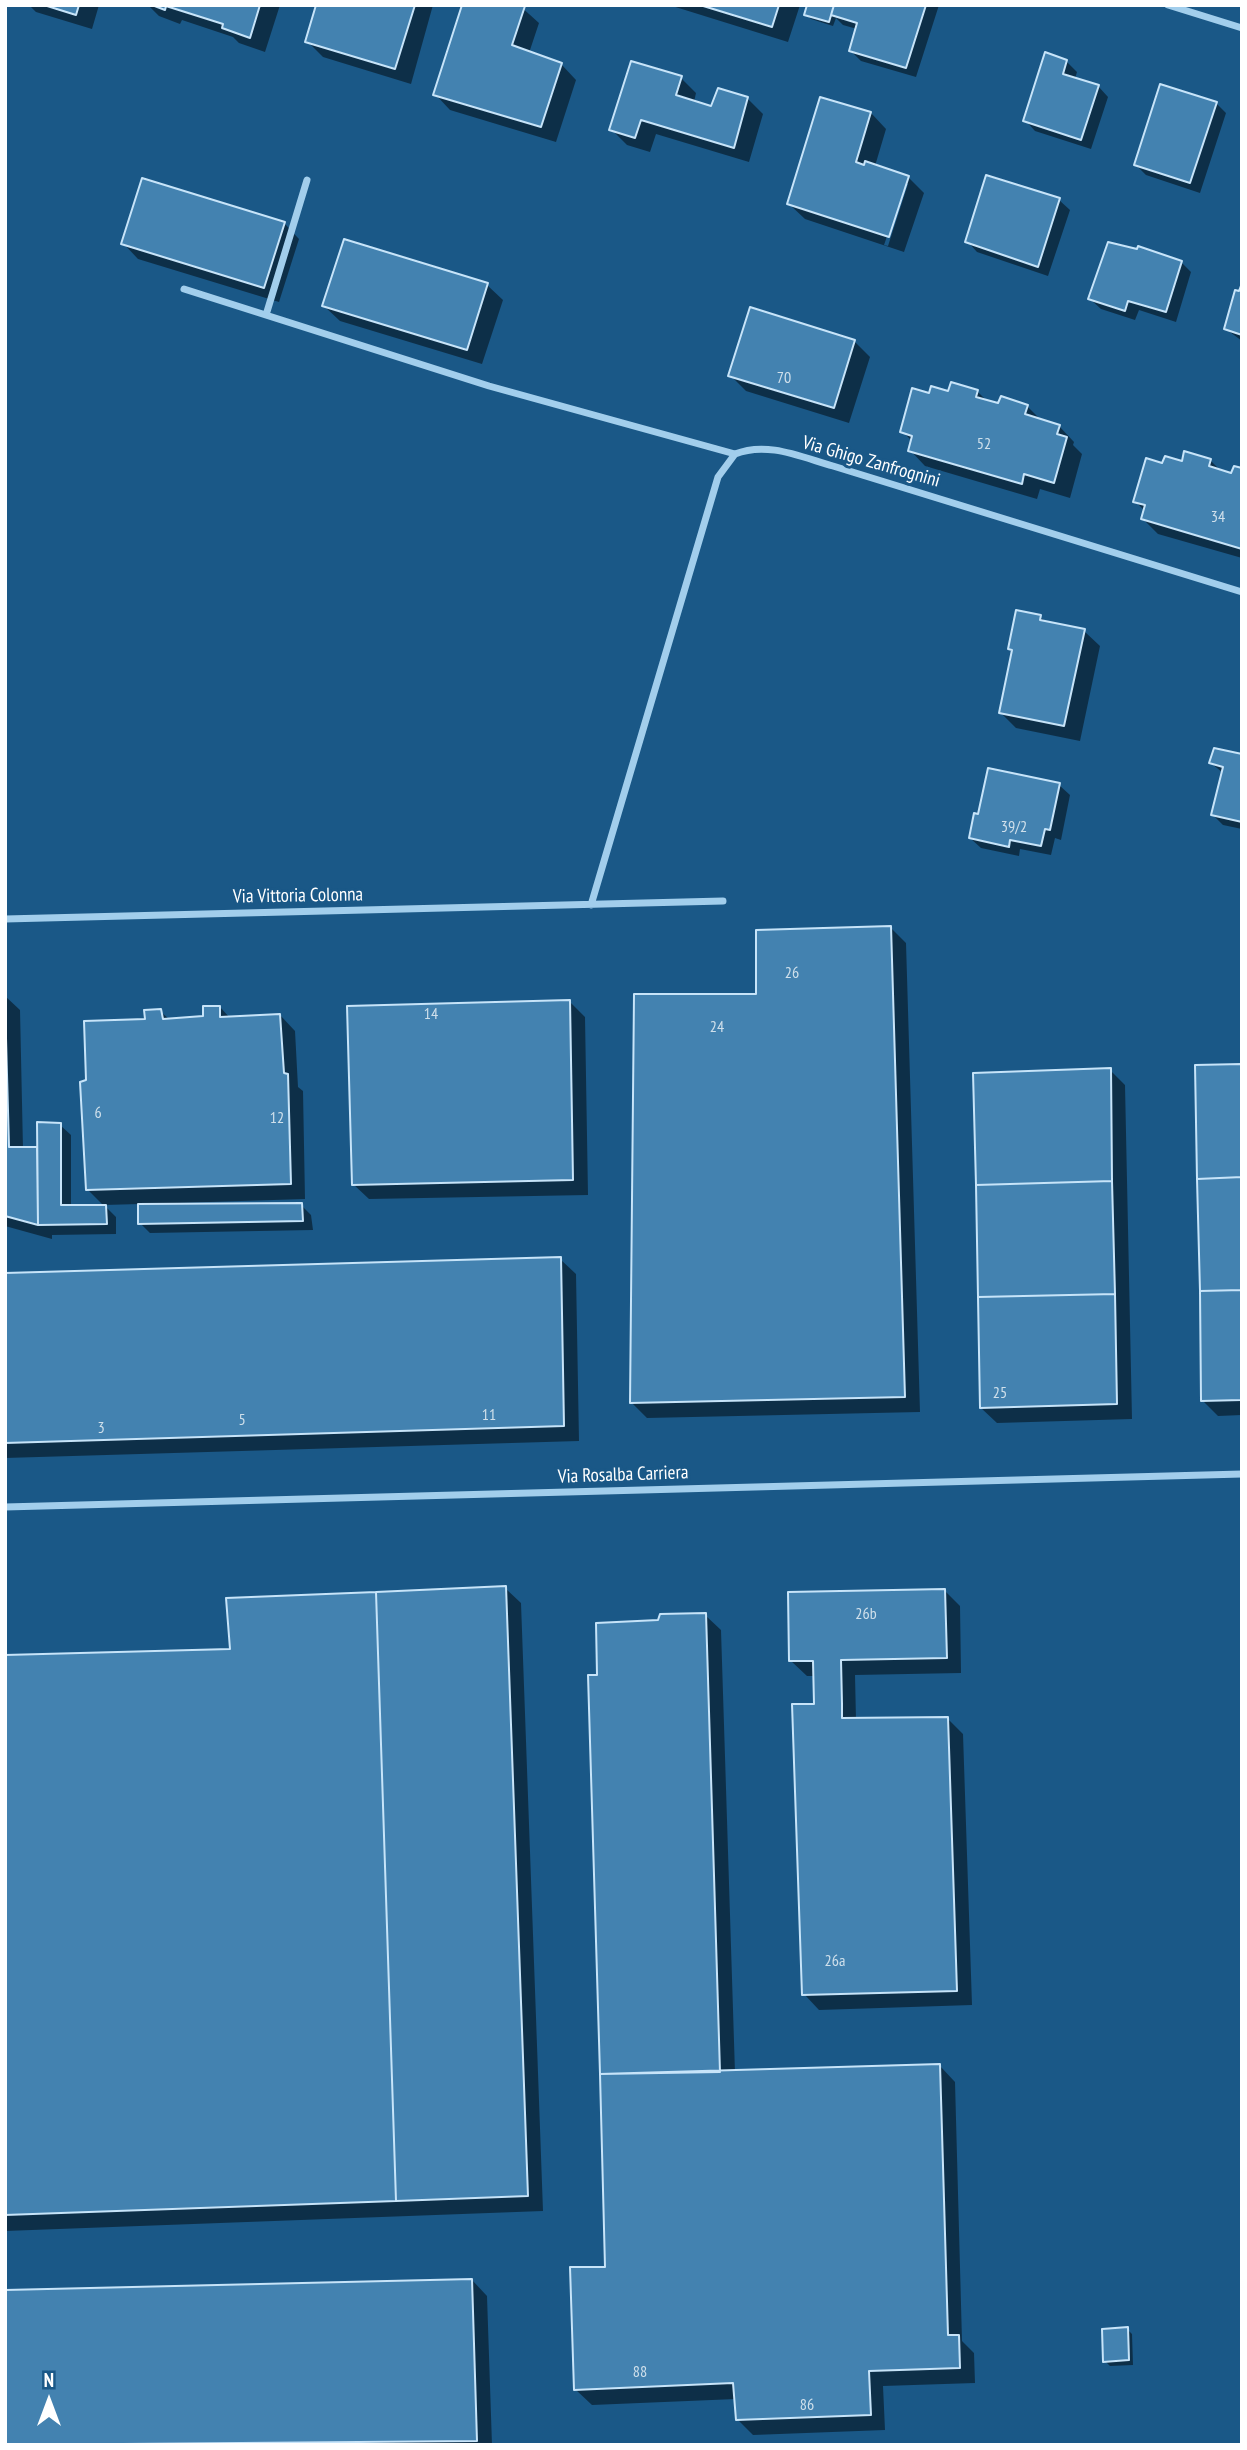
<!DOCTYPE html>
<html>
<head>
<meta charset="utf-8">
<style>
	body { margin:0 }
	#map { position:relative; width:1247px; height:2450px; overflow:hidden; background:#1a5887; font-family:"PT Sans Narrow",sans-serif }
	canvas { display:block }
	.frame { position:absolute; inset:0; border:7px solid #fff; pointer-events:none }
	.north { position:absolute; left:14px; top:2366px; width:70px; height:70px; -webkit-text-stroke:5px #1a5887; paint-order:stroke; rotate:0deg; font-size:19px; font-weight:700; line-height:28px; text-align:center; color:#fff }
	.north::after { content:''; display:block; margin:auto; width:24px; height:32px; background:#fff; clip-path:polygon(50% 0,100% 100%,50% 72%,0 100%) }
</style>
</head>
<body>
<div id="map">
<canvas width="1247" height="2450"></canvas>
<div class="frame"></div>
<div class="north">N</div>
</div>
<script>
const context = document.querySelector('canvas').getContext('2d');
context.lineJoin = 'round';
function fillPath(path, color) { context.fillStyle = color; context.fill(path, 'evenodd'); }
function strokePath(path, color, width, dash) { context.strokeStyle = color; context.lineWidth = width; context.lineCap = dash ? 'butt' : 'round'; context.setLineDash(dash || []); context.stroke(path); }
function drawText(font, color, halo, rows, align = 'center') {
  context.font = font + ' "PT Sans Narrow",sans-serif'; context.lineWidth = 6; context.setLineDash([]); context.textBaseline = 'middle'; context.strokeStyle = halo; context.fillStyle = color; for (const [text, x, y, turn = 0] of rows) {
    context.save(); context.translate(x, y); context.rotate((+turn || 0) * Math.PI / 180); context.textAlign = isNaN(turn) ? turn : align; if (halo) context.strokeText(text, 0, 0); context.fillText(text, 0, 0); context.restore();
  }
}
const shadow = new Path2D(`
	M29,5H99L92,29L36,12Z
	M148,5H280L265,52L239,43L233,37L182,20L180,24L159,16Z
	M318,5H433L411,84L323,57L307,41Z
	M464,5H519L539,23L529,53L561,64L576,80L556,142L450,110L435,94Z
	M669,5H800L788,42Z
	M809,5H939L916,77L861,61L851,51L857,29L843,25L836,18L833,26L811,19L806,14Z
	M1066,61L1077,72L1075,79L1098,86L1108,97L1091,149L1035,131L1025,120Z
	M681,78L696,93L694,102L712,108L719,90L748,99L763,114L749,162L656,134L650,152L627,145L611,129Z
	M1216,103L1226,113L1200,193L1146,175L1136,165Z
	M871,113L886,129L875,166L908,177L924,193L904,252L805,219L789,204ZM905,184H908L888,246L884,245Z
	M1059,200L1070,210L1048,276L977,252L967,241Z
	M284,223L299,239L279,302L138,259L123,243Z
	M1181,262L1191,272L1176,322L1139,310L1135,320L1101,309L1090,299Z
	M487,285L503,300L482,364L340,321L324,306Z
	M1242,288V341L1226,329Z
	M854,341L870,357L849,423L746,391L730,375Z
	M977,391L988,402L1027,406L1042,421L1059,426L1074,442L1073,445L1082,454L1070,498L1040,489L1037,499L925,466L910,450L912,441L902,431L931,396Z
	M1210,460L1222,472L1233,475L1242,470V558L1158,534L1143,519L1145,511L1135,501L1163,465Z
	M1040,617L1047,623L1084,631L1100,646L1080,741L1016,728L1001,713L1014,652L1010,648Z
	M1242,756V829L1223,825L1213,815L1223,773L1211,763Z
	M1059,785L1070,795L1061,840L1055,838L1051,855L1020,849L1019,856L981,848L970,838L979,816Z
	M891,928L906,943L920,1412L647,1418L632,1403L758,995Z
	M5,996L20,1010L23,1149L39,1151L60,1125L71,1135V1207H105L87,1189L88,1082L147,1021L160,1011L170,1020L205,1018L220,1007L230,1018L280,1015L295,1031L298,1087L303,1091L305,1199L178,1203L179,1206L301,1205L311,1215L313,1230L150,1233L140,1223V1204L104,1205L116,1217V1234L52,1235V1239L5,1226Z
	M570,1002L585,1017L588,1195L369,1199L353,1184Z
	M1242,1066V1415L1218,1416L1202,1400Z
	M1110,1070L1125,1085L1132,1419L997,1423L981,1408Z
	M560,1259L576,1274L579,1441L5,1458V1275Z
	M505,1588L521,1603L543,2211L5,2231V1657L231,1651Z
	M944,1590L960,1606L961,1673L855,1675L856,1720L948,1719L963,1734L972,2005L819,2010L804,1994L815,1676H807L791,1661Z
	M705,1615L721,1630L735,2073L940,2066L955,2082L962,2341L974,2353L975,2383L883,2386L885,2430L753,2435L737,2419L736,2399L592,2405L576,2390L607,2269L598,1676L659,1621Z
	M472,2280L487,2296L492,2445H5Z
	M1127,2329L1132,2334L1133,2365L1110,2366L1105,2361Z`);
const building = new Path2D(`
	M44,5H79L76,15Z
	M152,5H260L250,38L222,28L223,24L166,6L165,10Z
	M316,5H415L395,69L305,42Z
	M462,5L525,6L512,45L562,63L541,127L433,95Z
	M700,5H779L772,27Z
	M807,5H834L829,22L804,15Z
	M834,5H926L906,68L849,51L857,23L831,15Z
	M1045,52L1067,60L1063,74L1099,85L1081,140L1023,121Z
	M631,61L682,76L676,95L711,106L718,88L748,97L734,148L641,120L635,138L609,130Z
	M1160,84L1217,102L1190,183L1134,165Z
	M820,97L871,112L856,162L864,165L865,161L909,176L889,237L787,204Z
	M986,175L1060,198L1038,267L965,242Z
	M142,178L285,222L264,288L121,244Z
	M344,239L488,283L467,350L322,306Z
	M1108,242L1137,249L1138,246L1182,261L1166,312L1128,301L1125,311L1088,299Z
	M1242,283V335L1224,329L1235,290L1239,291Z
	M750,307L855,340L834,408L728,376Z
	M951,382L978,390L976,397L998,403L1001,396L1028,405L1025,414L1060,425L1057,434L1067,437L1054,483L1024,474L1022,484L908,451L912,436L900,432L912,388L929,393L931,386L948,391Z
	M1184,451L1211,459L1209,466L1231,473L1234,466L1242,468V549L1141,519L1145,505L1133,502L1146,458L1162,463L1165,456L1182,461Z
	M1016,610L1041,615L1040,620L1085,629L1064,726L999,713L1012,650L1008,649Z
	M1214,748L1242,754V822L1211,815L1223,767L1209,763Z
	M988,768L1060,783L1050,830L1045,829L1041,846L1010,840L1009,847L969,838L974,813L978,814Z
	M891,926L905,1397L630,1403L634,994H756V930Z
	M570,1000L573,1180L352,1185L347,1006Z
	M5,1002L9,1147H37L38,1225L5,1216Z
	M203,1006H220V1017L280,1014L284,1073L288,1074L291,1184L86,1190L80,1082L86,1080L84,1021L145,1019L144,1010L161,1009L163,1019L203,1016Z
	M1242,1064V1177L1197,1179L1195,1065Z
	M1111,1068L1112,1181L976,1185L973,1073Z
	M37,1122L61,1123V1205H106L107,1224L38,1225Z
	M1242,1177V1290L1200,1291L1197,1179Z
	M1112,1181L1115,1294L978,1297L976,1185Z
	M302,1203L303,1221L138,1224V1204Z
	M561,1257L564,1426L5,1443V1273Z
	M1242,1290V1400L1201,1401L1200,1291Z
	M1115,1294L1117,1404L980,1408L978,1297Z
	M506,1586L528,2196L396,2201L376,1592Z
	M945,1589L947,1658L841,1660L842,1704V1718L948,1717L957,1991L802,1995L792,1704H814L813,1661H789L788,1592Z
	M376,1592L396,2201L5,2215V1655L230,1649L226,1598Z
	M706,1613L720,2072L600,2074L588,1675H597L596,1623L658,1620L660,1614Z
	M940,2064L948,2335H959L960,2368L869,2371L871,2415L736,2420L733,2383L574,2390L570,2267H605L600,2074Z
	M472,2279L477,2441L5,2445V2290Z
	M1128,2327L1129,2360L1103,2362L1102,2329Z`);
const minor = new Path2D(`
	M1168,5L1242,28
	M184,289L489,386L735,454C767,441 801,457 833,466L1242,592
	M266,315L307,180
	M591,905L718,477L735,454
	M5,919L723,901
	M5,1507L1242,1474`);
const numberNames = [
	["70",784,378],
	["52",984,444],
	["34",1218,517],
	["39/2",1014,827],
	["26",792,973],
	["14",431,1014],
	["24",717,1027],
	["6",98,1113],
	["12",277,1118],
	["25",1000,1393],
	["11",489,1415],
	["5",242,1420],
	["3",101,1428],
	["26b",866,1614],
	["26a",835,1961],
	["88",640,2372],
	["86",807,2405]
];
const streetNames = [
	["Via Ghigo Zanfrognini",871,462,16],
	["Via Vittoria Colonna",298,896,-1],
	["Via Rosalba Carriera",623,1475,-2]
];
fillPath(shadow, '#0007');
fillPath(building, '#4382b0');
strokePath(building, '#c7e4f9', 2);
strokePath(minor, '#a2ceec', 7);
drawText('16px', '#d0e0eb', null, numberNames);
drawText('19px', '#fff', '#1a5887', streetNames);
</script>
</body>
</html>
